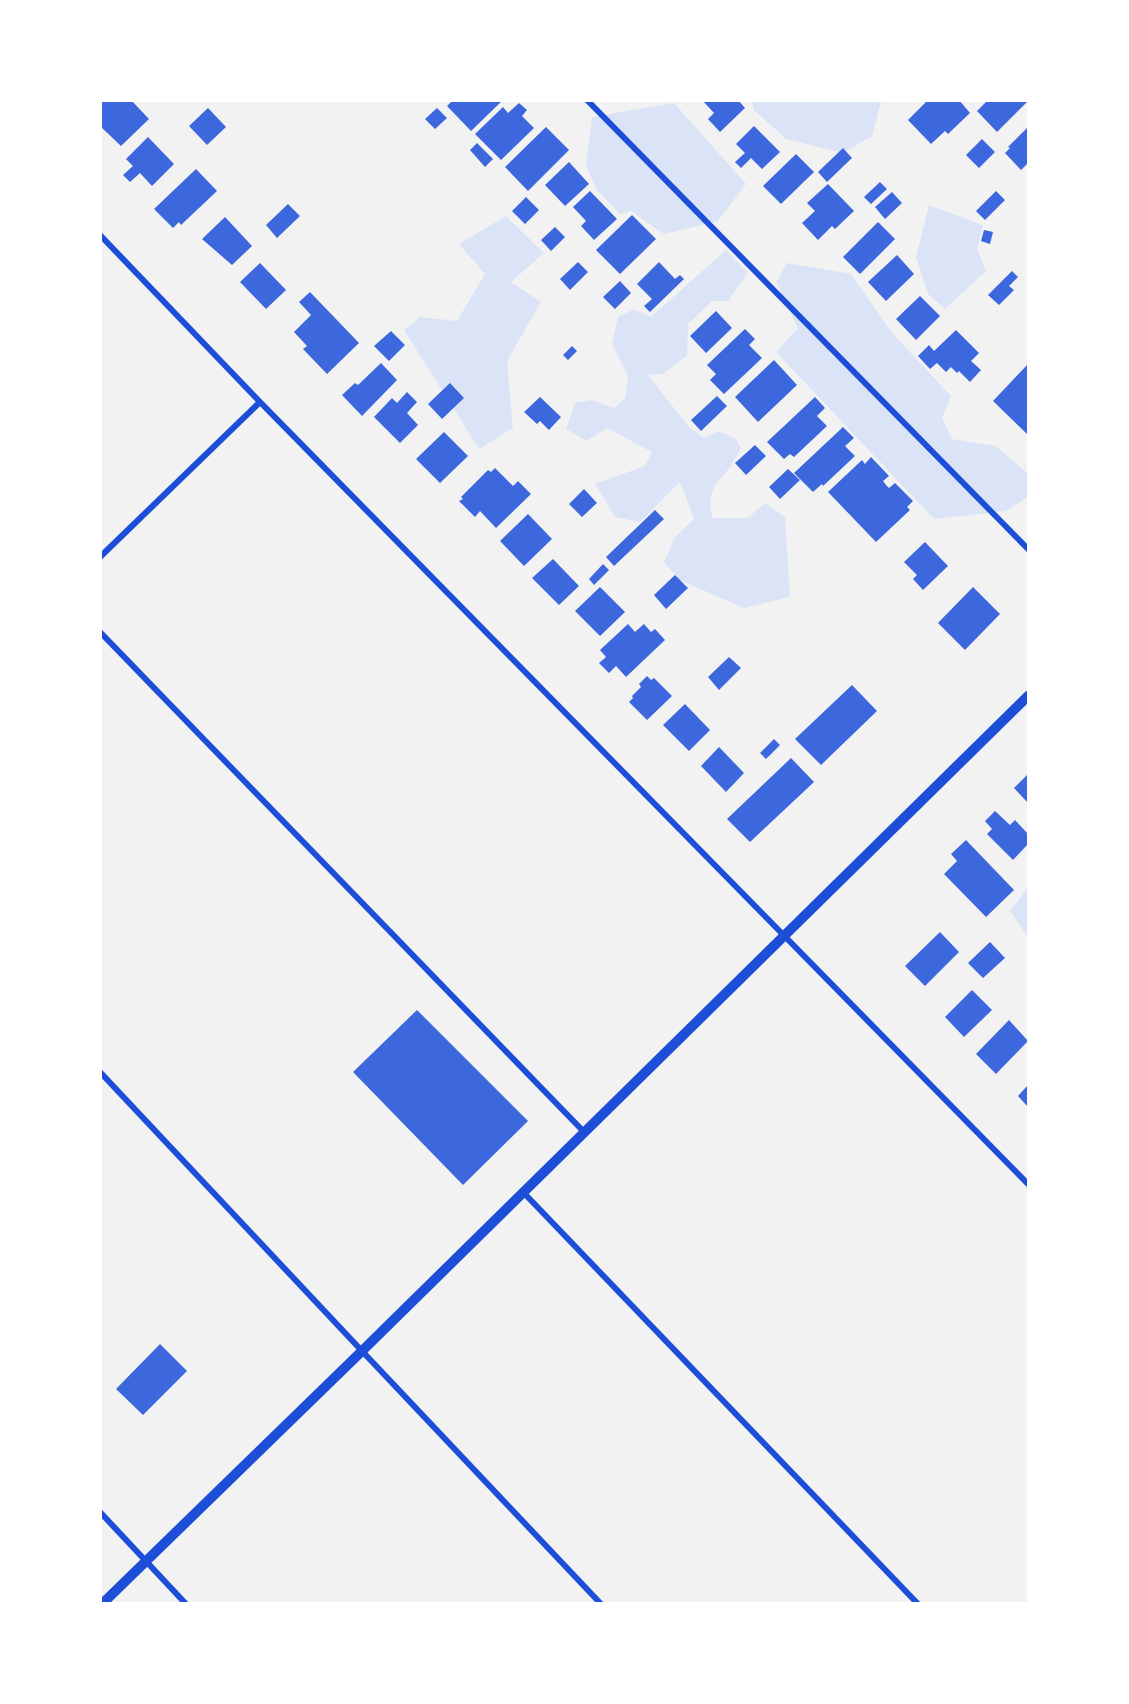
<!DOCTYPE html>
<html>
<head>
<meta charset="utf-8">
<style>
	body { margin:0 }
	#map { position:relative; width:1129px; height:1704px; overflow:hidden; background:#f2f2f2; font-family:"Open Sans",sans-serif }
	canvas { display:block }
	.frame { position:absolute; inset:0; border:102px solid #fff; pointer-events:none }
</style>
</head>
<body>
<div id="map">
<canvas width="1129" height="1704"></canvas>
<div class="frame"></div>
</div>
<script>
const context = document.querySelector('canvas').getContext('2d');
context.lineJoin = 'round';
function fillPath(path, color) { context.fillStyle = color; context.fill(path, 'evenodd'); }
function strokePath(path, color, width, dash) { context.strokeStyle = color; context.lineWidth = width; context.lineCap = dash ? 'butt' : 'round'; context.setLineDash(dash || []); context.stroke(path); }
const green = new Path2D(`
	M752,101H881L872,136L842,153L786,139L754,110Z
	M674,103L746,184L718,221L664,234L631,211L620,214L596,189L586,165L592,117Z
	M929,205L983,225L977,249L986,271L945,309L928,294L916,257Z
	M506,216L544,253L511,282L541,302L507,361L513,428L479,449L404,330L420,317L457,321L485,274L459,244Z
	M726,250L748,273L728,301H712L688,324L687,356L663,374L648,375L689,427L704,438L718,431L735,438L741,448L731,466L715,485L710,500L712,518H747L766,503L785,517L790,597L744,608L680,580L664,562L675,537L694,519L680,482L640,522L615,517L595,484L645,466L652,452L607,428L587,441L566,429L575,403L591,400L614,408L625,398L628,376L612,344L618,317L634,309L651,317Z
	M787,263L851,274L892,333L951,396L942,418L952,439L996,446L1028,474V497L1006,511L934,519L776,352L798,328L776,282Z
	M1027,889L1028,890V937L1010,911Z`);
const building = new Path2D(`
	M100,100H131L149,119L121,146L100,126Z
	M453,100H503L471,131L447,106Z
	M702,100H738L745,108L720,132L708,119L714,113Z
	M928,100H959L970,113L948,134L945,131L931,144L908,120Z
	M988,100H1028V101L997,132L977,111Z
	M519,103L527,110L522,116L534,128L501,160L475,134L503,107L508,113Z
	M208,108L226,127L207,145L189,126Z
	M437,108L447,118L435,129L425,119Z
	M754,126L780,152L762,169L751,158L741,168L735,162L745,153L736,144Z
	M546,127L569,150L528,191L505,167Z
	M1028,127V165L1027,164L1021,170L1005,153L1010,148L1008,147Z
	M148,137L174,164L152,186L140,173L130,182L123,175L133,166L126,159Z
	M982,139L995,152L979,168L966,155Z
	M477,143L493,159L485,167L470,150Z
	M843,148L852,158L827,182L818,172Z
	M796,154L814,172L781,204L763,186Z
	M569,162L589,184L565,206L545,185Z
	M196,169L217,191L181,225L179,222L173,228L154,209Z
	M880,182L887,189L871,204L864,197Z
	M828,184L854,211L835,229L832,226L818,240L802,223L815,211L807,203Z
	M590,191L617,219L594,240L581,226L586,221L573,207Z
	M996,191L1005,200L985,220L976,211Z
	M892,192L902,203L885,219L875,207Z
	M526,197L539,210L525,224L512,211Z
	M288,204L300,216L277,238L266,225Z
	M632,215L656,239L620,274L596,250Z
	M225,217L252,246L232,265L202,239Z
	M878,222L895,239L860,274L843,257Z
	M555,227L565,237L551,251L541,240Z
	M984,230L993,232L990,244L981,241Z
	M897,255L914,274L886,301L868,282Z
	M578,262L588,272L570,290L560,279Z
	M659,262L675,279L680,275L684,279L650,312L644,306L652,299L637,284Z
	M260,263L286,290L266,309L240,282Z
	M1012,271L1018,277L1009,286L1014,290L999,305L988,295Z
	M620,281L631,293L615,309L603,297Z
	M310,292L359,343L327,374L303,349L307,346L294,332L311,315L299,302Z
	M920,296L940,316L916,340L896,319Z
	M716,311L732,328L706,353L690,336Z
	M745,329L755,339L749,345L762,358L724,394L710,380L716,374L707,365Z
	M956,330L979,353L971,361L981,370L970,382L959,371L957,373L951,367L946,372L937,363L930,369L918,356L929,345L934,351Z
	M391,331L405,345L389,361L374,346Z
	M572,346L577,351L568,360L563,355Z
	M774,360L797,385L758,422L735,397Z
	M381,363L397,380L362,416L342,395L355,383L358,385Z
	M1028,364V435L993,401Z
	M450,383L464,398L442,419L428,404Z
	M407,392L417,402L407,413L418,425L400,443L374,417L392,398L397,403Z
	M717,396L727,406L701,431L691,420Z
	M540,397L561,417L549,430L540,421L537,424L524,412Z
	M815,397L825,408L817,416L827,426L794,457L790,454L784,459L767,442Z
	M843,427L854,438L845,446L855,456L823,486L822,484L813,492L794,473Z
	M444,432L468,456L440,483L416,459Z
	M755,445L766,456L746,475L735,463Z
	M871,457L889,476L883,481L886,485L889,488L895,483L913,501L907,507L910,510L876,542L828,492L862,460L865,464Z
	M495,468L513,486L518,481L531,494L496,528L480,511L475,517L459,501L463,499L461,497L488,470L491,472Z
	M788,469L800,480L780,499L769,487Z
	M584,489L597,503L582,517L569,504Z
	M655,510L664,519L614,566L606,557Z
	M528,514L552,539L524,566L500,541Z
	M925,542L948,566L923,590L913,579L917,575L904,562Z
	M553,559L579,586L559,605L532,578Z
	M603,564L609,570L594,585L589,579Z
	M675,575L688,588L666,609L654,595Z
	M600,587L625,612L600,636L575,611Z
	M973,587L1000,614L965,650L938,623Z
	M628,624L635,632L644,624L651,632L655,629L665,640L626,677L616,666L609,673L599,663L606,657L600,650Z
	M729,657L741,668L719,690L708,677Z
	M647,676L651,680L654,678L672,696L647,720L629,702L633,698L632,696L641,687L639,684Z
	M852,685L877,711L821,765L795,739Z
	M685,704L710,730L689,751L663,725Z
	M774,739L780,745L766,759L760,753Z
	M719,747L744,773L726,792L701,766Z
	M791,758L814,782L750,842L727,819Z
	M1028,774V803L1014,788Z
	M995,811L1010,825L1015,820L1028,834V844L1013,860L987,834L992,829L985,821Z
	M966,840L1014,890L986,917L944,874L957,861L951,854Z
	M940,932L959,952L925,986L905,966Z
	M990,942L1005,958L983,978L968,963Z
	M972,990L992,1010L964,1037L945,1017Z
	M417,1010L528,1121L463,1185L353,1072Z
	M1009,1020L1028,1041L996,1074L976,1054Z
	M1028,1085V1107L1018,1096Z
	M160,1344L187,1371L143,1415L116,1389Z`);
const minor = new Path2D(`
	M587,100L1028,549
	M100,235L260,402L1028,1184
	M100,557L260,402
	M100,632L585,1133
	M100,1072L362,1351L601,1604
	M523,1192L918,1604
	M100,1512L186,1604`);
const tertiary = new Path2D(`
	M102,1604L362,1351L1028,696`);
fillPath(green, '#dbe4f7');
fillPath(building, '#3d67dc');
strokePath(minor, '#1d4ed8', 6);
strokePath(tertiary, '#1d4ed8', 10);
</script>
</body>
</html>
